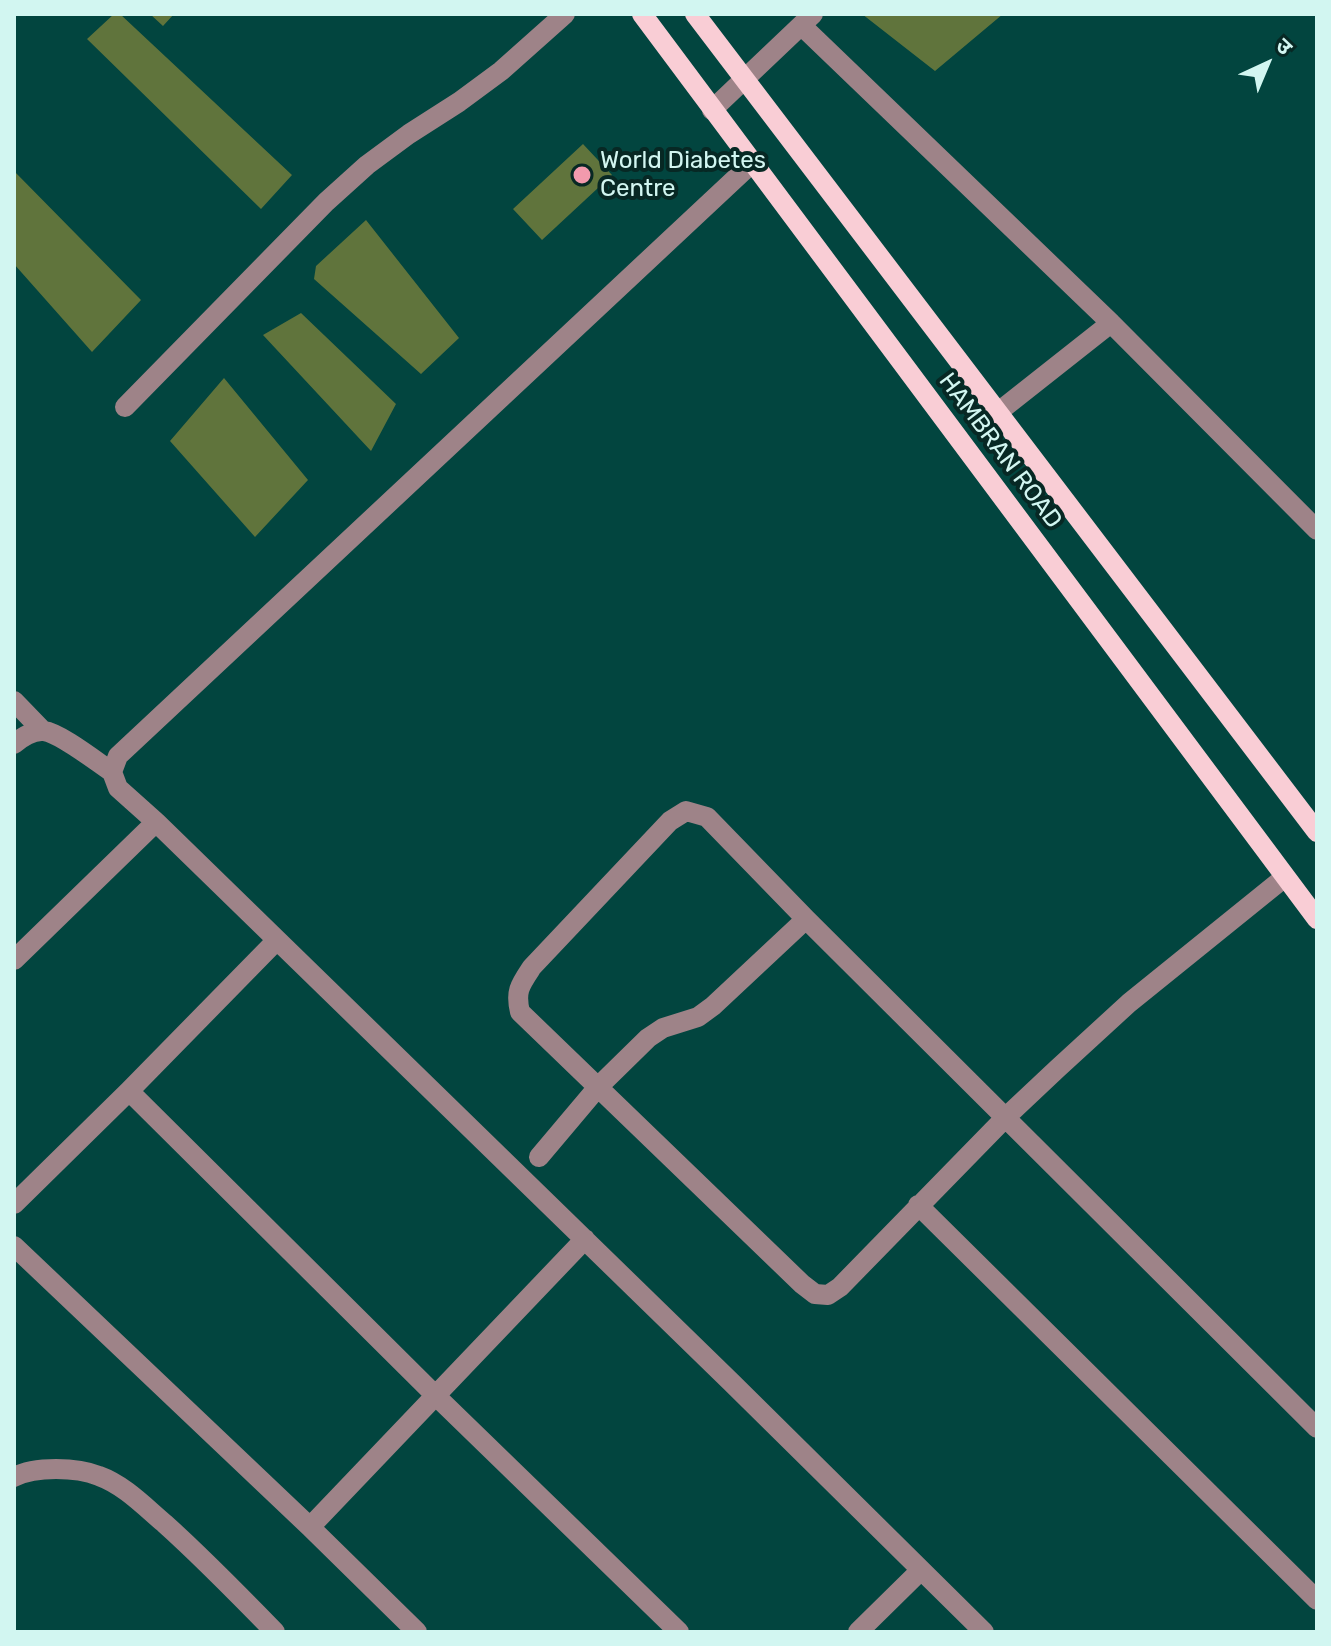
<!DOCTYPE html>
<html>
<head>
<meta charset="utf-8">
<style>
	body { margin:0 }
	#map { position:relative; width:1331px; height:1646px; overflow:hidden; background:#02453f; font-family:Rubik,"Noto Sans Devanagari",sans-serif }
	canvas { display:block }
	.frame { position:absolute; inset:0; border:16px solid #d2f6f1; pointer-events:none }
	.north { position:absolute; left:1227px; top:24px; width:80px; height:80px; -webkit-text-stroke:6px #072824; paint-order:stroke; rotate:44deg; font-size:22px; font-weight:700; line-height:32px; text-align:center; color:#d2f6f1 }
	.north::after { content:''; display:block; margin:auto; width:28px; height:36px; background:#d2f6f1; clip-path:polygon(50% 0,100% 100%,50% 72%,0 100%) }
</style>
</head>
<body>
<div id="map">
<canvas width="1331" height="1646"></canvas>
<div class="frame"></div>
<div class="north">उ</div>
</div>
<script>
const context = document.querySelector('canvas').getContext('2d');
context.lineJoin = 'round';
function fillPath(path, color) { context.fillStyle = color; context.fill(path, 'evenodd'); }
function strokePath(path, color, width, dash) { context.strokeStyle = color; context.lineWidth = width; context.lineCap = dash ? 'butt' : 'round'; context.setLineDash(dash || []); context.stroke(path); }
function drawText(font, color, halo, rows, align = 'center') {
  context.font = font + ' Rubik,sans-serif'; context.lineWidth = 8; context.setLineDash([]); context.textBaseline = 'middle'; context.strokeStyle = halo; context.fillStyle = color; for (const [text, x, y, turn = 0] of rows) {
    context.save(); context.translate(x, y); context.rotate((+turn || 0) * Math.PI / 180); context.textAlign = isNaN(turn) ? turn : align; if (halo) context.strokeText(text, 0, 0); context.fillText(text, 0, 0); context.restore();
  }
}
const building = new Path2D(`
	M114,14H120L292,175L261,209L87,39Z
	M150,14H174L163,26Z
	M862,14H1003L935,71Z
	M583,144L612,175L542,240L513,209Z
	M14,171L141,300L92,352L14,264Z
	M366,220L459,338L421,374L314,279L316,266Z
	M301,313L396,404L371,451L263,335Z
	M224,378L308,480L255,537L170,441Z`);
const minor = new Path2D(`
	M802,26L1111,323L1317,530
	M712,110L813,14
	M752,163L118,756L112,772L118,788L156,822L731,1382L984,1632
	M125,407L326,202L367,165L409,134L459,102L501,71L565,14
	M997,413L1111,323
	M14,701L43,731
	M14,744C22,737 33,730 44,731C60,733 97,762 112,772
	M1285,877L1129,1003L1057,1069L1006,1117L840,1287L828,1295L815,1294L802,1284L520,1012C515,991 520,985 532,967L670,821L686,811L707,817L806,919L1317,1428
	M14,960L156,822
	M129,1091L436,1396L679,1632
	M539,1157L598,1087L648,1038L663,1028L698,1017L713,1006L806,919
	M14,1204L129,1091L277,940
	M918,1205L1317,1600
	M14,1246L310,1527L417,1632
	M14,1477C35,1466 77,1467 99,1476C124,1485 144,1506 164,1523C203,1558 239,1595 275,1632
	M310,1527L585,1239
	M858,1632L920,1571`);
const major = new Path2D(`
	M642,14L1317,919
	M695,14L1317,832`);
const markers = [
	[582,175,10,"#f29aad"]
];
const poiNames = [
	["World Diabetes",600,161],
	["Centre",600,189]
];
const streetNames = [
	["HAMBRAN ROAD",1000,451,53]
];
fillPath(building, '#60743c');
strokePath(minor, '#9e8388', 20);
strokePath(major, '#f9cdd5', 20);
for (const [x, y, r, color] of markers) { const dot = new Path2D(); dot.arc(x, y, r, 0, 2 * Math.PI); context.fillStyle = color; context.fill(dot); strokePath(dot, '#072824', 3); }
drawText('24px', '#d2f6f1', '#072824', poiNames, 'left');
drawText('24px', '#d2f6f1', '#072824', streetNames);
</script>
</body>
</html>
